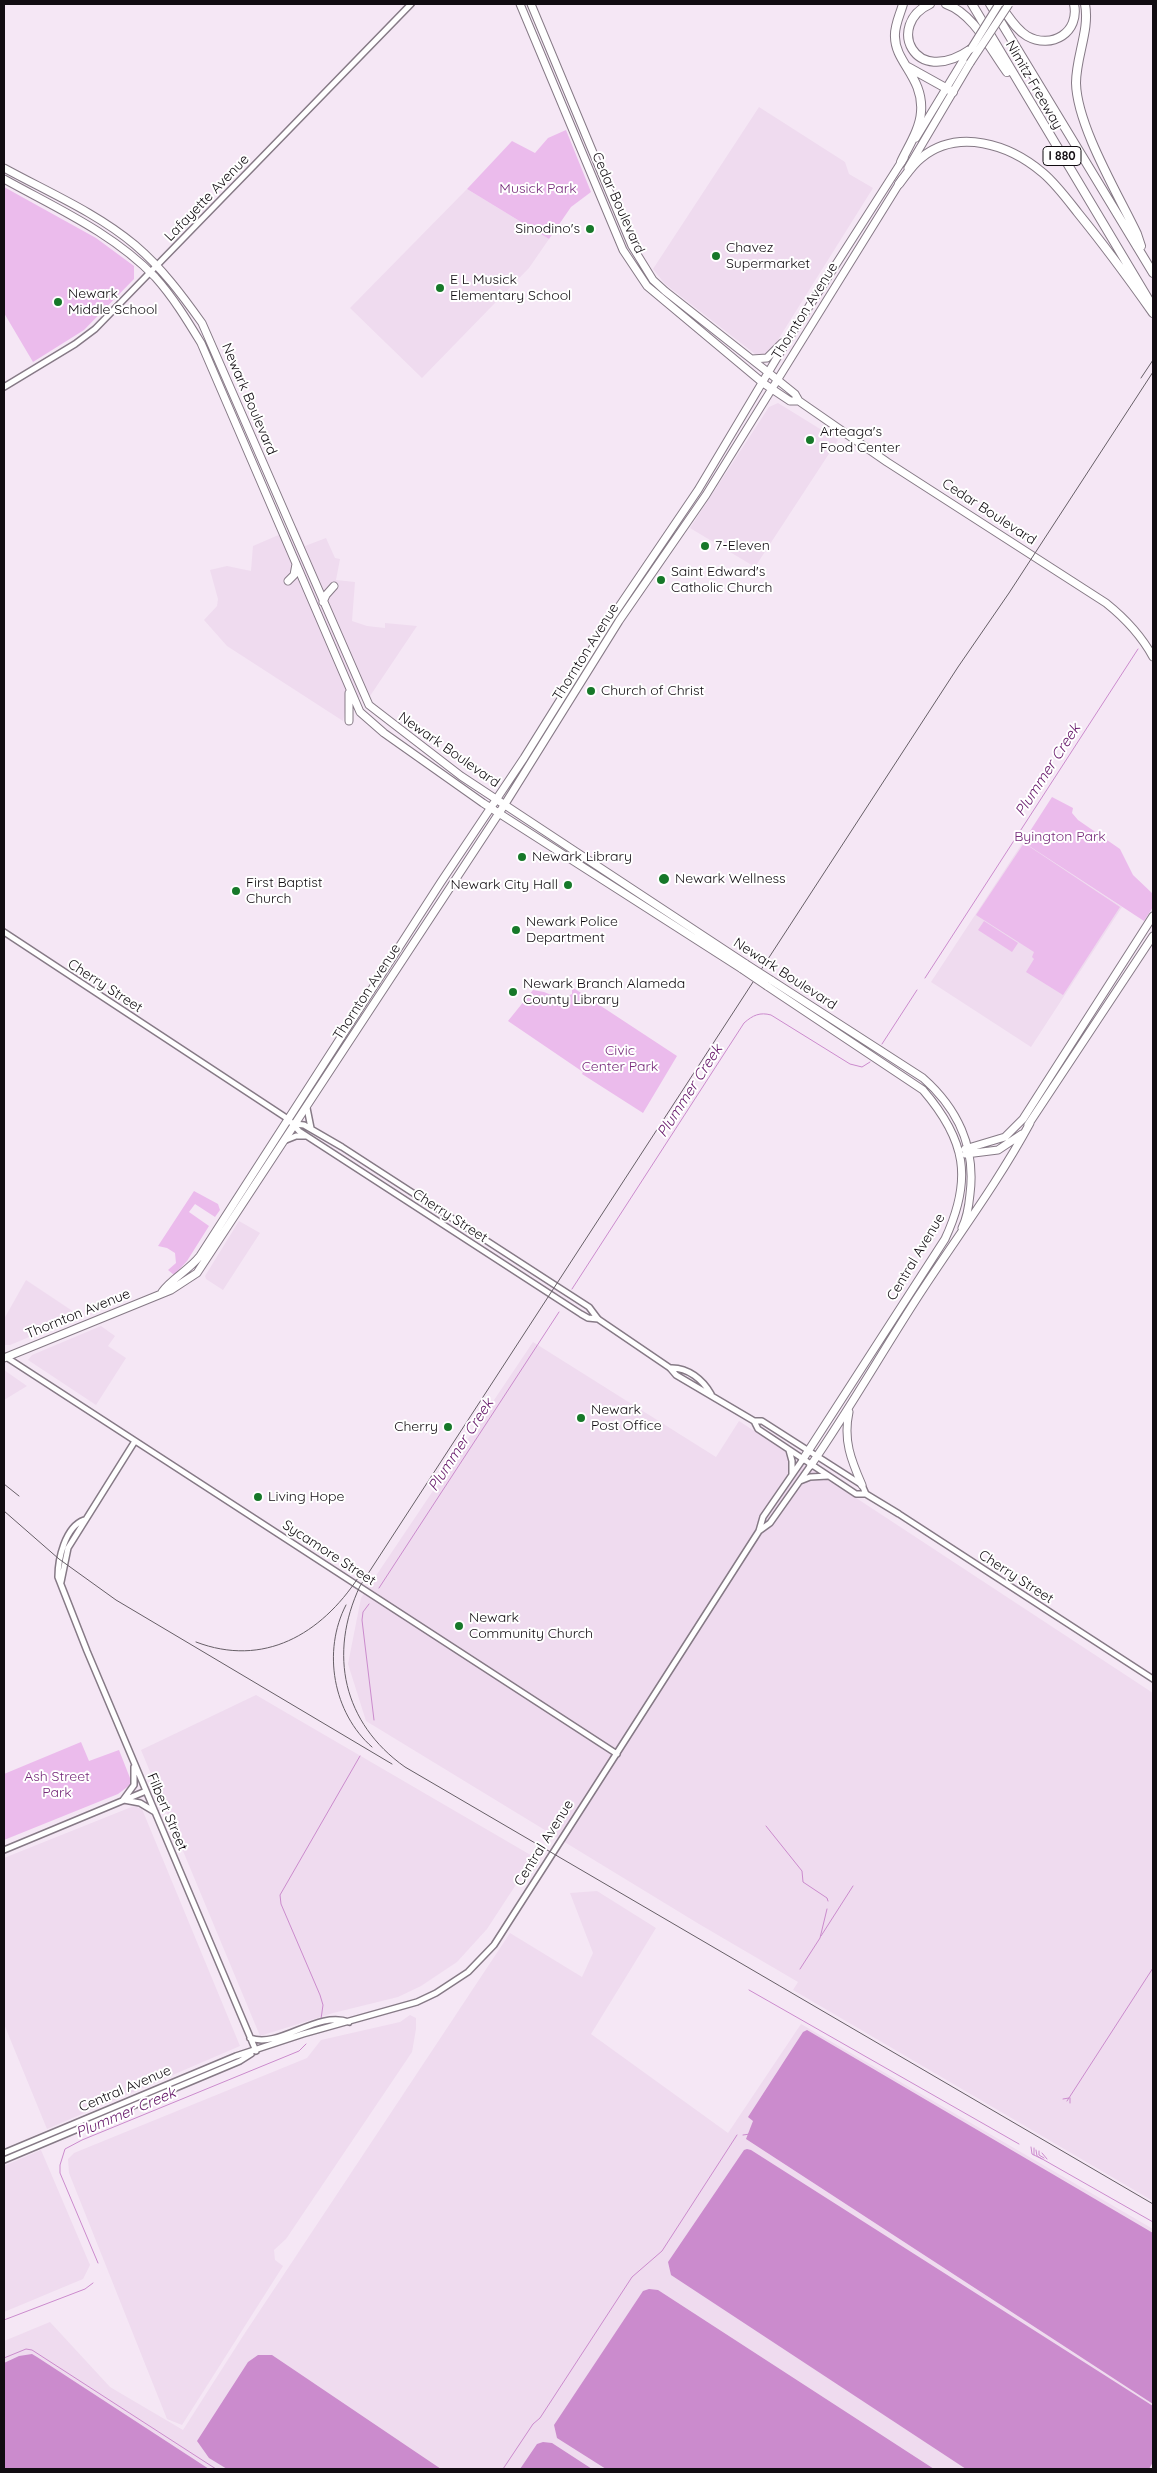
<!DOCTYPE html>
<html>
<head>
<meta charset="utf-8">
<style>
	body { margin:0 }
	#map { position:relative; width:1157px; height:2473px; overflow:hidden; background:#f5e7f5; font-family:Quicksand,sans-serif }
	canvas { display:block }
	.frame { position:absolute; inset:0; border:5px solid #110c11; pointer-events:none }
</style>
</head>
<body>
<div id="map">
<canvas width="1157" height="2473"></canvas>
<div class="frame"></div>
</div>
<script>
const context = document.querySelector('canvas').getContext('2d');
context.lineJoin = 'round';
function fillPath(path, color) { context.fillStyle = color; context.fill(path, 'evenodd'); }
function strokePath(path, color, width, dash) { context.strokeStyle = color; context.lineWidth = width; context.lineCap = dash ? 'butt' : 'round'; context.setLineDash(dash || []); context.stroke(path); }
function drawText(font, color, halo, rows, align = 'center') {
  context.font = font + ' Quicksand,sans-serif'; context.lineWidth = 4; context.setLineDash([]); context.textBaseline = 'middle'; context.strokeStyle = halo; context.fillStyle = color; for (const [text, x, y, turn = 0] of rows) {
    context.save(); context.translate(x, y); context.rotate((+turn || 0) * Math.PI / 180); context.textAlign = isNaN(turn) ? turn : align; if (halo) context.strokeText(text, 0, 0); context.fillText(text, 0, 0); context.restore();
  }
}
const built = new Path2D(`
	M759,107L845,162L849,174L873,188L771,351L763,355L755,354L665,284L653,269Z
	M467,189L549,239L529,268L422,378L350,308Z
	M778,403L838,440L755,567L690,528L769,407Z
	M297,527L305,546L326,538L335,558L340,559L336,580L355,582L352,621L367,626L385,628V623L417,626L370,696L348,699L343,721L227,646L204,620L217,606L218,599L210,570L227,566L251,571L253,546Z
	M1023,842L1122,907L1031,1047L931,982Z
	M239,1221L260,1233L223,1290L206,1279L205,1276Z
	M26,1280L80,1316L10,1345H4V1319Z
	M101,1326L115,1336L108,1346L126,1358L96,1405L28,1360L32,1355Z
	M533,1342L716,1457L739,1421L1153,1693V2201L793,1990L798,1982L699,1924L366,1721L348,1664L361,1598Z
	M4,1370L27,1386L4,1400Z
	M256,1695L534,1857L487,1929L457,1962L421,1986L398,1997L333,2013L260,2036L141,1750Z
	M134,1806L142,1809L240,2046L47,2129L4,2024V1858Z
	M597,1891L656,1928L591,2034L728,2133L801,2024L1153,2229V2469H4V2341L50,2322L110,2387L183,2430L243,2336L510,1933L582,1977L593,1953L570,1893Z
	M410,2015L416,2018V2029L412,2052L286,2239L274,2250L275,2260L283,2266L182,2425L167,2419L69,2173L68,2159L74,2153L307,2058L321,2040L400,2022Z
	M41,2150L90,2265L83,2279L4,2312V2166Z`);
const green = new Path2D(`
	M566,130L591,192L571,207L549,239L467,189L512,141L535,153L548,138Z
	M4,187L96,238L134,266V279L84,330L33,362L4,313Z
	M1052,797L1073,808L1072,813L1078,820L1120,849L1133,875L1153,894V907L1144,921L1023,842Z
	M1024,843L1120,907L1063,995L1026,972L1034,959L1032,957L1034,952L976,915Z
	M984,921L1018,943L1012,952L978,930Z
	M572,987L677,1056L643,1113L582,1074L583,1072L508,1021L533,990L544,992L561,999L572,994Z
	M194,1191L218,1204L220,1210L215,1217L195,1204L189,1212L209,1226L187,1261L174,1275L168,1270L176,1263L175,1253L167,1248L158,1246Z
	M81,1742L89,1761L119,1750L130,1778V1785L118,1794L4,1840V1774Z`);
const water = new Path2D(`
	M807,2030L1153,2233V2404L746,2139L753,2121L748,2117L803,2032Z
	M747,2149L751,2150L1153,2406V2462L1149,2469H966L671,2275L668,2262L744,2150Z
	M649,2289L658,2290L934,2469H606L557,2438L554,2425L643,2291Z
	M32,2354L37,2357L209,2469H4V2363L19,2356Z
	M258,2355H272L441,2469H227L209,2458L197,2441L248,2362Z
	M543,2442L552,2443L592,2469H520L537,2444Z`);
const stream = new Path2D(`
	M925,978L1138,649
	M882,1044L917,990
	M572,1289L744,1023C753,1015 760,1012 771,1015L850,1064L862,1067L870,1062
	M379,1588L559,1312
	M369,1604L363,1612L362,1620L374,1720
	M766,1826L802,1871L803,1882L827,1898L828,1901
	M821,1936L853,1886
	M800,1969L820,1938L827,1909
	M749,1990L1019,2144
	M321,2019L323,2005L320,1995L281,1904L280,1895L360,1756
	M1063,2099L1069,2098
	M1067,2101L1153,1968
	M1070,2103V2098
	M743,2135L750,2134
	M1031,2147L1032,2154L1042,2159
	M1036,2150L1037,2156L1153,2222
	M1039,2151V2155L1044,2158
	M1042,2153L1047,2159
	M1034,2155V2148
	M98,2263L60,2173V2165L65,2149L82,2140L299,2051L306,2044
	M4,2320L85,2289L93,2283
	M4,2358L26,2349L32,2350L216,2469
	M503,2469L533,2424L540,2418L632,2277L662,2251L737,2135`);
const minor = new Path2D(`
	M4,387L75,344L95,329L411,4
	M4,932L288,1119L299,1131L581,1314L588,1318L598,1319
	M307,1108L311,1128
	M295,1124L304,1125L342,1147L558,1287L589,1307L598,1319L670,1368L676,1375L754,1421L758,1429L856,1494H866L899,1514L1153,1679
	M286,1140L296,1136H306
	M6,1357L617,1754
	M670,1368C688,1367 703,1380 711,1394
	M754,1421H762L862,1485L866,1494
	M789,1450L792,1461V1474
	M800,1481L810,1477L828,1476
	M84,1520C65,1527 58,1559 58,1577L87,1651L256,2051
	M759,1531L770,1523L811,1465
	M61,1582L68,1548L135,1441
	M123,1800L134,1785V1767
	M124,1800L140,1803L155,1812
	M4,1850L146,1791
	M250,2038C280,2049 317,2010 349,2022
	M4,2153L236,2056L303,2034L417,2002L436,1993L468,1972L494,1945L759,1531L763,1517L803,1459
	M4,2160L240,2061L251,2054`);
const major = new Path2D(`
	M520,4L623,250L647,286L763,383L790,401H799
	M531,4L632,246L653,280L665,291L769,373L795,394L799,401L887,462L1106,603C1126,619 1141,635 1153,657
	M916,138L970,49
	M4,168C48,192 97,213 135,245C162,268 182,295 202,323L369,705L461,776L746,964
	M908,168L970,63
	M4,179C56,208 113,233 155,277C173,297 187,320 201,343L360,712L384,733L483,803L742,969
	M752,359L767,358L782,343
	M288,581L294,575L296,564
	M323,602L326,595L334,586
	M349,693V721
	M771,980L923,1078C957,1108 976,1147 970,1194C969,1205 967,1218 962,1228
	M767,986L923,1090C966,1140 973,1179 945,1239L803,1459
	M1028,1125L1153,936
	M965,1149L1005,1137L1023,1119L1153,916
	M966,1154L998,1150L1022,1134
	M162,1292C171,1279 188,1271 200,1256L441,882L524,758L612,617L698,490L787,341L904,158
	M4,1358L171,1290L197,1273L505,804L619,621L706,495L902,179
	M849,1412C843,1440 851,1460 862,1485
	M811,1465C849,1410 882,1352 919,1295C956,1238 997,1184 1030,1123`);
const highway = new Path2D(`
	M930,4C886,24 913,89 971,49
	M946,4C974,14 990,49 1007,72
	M972,4L1153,307
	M990,4L1153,273
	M999,4C1008,15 1015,29 1027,36C1052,50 1080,32 1074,4
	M1085,4C1090,30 1076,56 1076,83C1077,126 1118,194 1137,234L1141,246
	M908,67L953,92
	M901,162C908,147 920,129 921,112C924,78 895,62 895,37C894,26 900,15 903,4
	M899,184C906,175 912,165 921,158C958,128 1009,144 1043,173C1056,184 1067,199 1078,213C1104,245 1129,279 1153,313`);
const rail = new Path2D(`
	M1153,372L1009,593L958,667L360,1586C328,1654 343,1723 405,1767L1153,2204
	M1141,378L1153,360
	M4,1484L19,1496
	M4,1511L59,1559L116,1600L392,1764
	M346,1605C322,1651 333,1713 372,1747
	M196,1642C264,1668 321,1634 358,1578`);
const majorBridge = new Path2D(`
	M971,49L999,4
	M970,63L1009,4
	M746,964L771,980
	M742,969L767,986`);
const markers = [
	[590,229,5,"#167829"],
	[716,256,5,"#167829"],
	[440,288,5,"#167829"],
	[58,302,5,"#167829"],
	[810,440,5,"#167829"],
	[705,546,5,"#167829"],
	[661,580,5,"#167829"],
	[591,691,5,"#167829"],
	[522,857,5,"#167829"],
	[664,879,6,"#167829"],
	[568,885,5,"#167829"],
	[236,891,5,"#167829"],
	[516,930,5,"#167829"],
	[513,992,5,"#167829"],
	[581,1418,5,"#167829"],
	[448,1427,5,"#167829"],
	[258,1497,5,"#167829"],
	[459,1626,5,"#167829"]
];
const shields = [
	[1062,156,38]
];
const shieldNames = [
	["I 880",1062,156]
];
const streetNames = [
	["Nimitz Freeway",1034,85,60],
	["Lafayette Avenue",207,198,-46],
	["Cedar Boulevard",618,203,66],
	["Thornton Avenue",805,311,-58],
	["Newark Boulevard",249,399,67],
	["Cedar Boulevard",989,512,33],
	["Thornton Avenue",586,652,-58],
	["Newark Boulevard",449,750,35],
	["Newark Boulevard",785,974,33],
	["Cherry Street",105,986,33],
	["Thornton Avenue",367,992,-57],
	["Cherry Street",450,1216,33],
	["Central Avenue",916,1257,-59],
	["Thornton Avenue",78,1314,-22],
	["Sycamore Street",329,1553,33],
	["Cherry Street",1016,1577,33],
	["Filbert Street",167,1812,67],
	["Central Avenue",544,1843,-58],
	["Central Avenue",125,2089,-23]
];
const parkNames = [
	["Musick Park",538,189],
	["Byington Park",1060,837],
	["Civic",620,1051],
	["Center Park",620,1067],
	["Ash Street",57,1777],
	["Park",57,1793]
];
const poiNames = [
	["Sinodino's",580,229,"right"],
	["Chavez",726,248],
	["Supermarket",726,264],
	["E L Musick",450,280],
	["Elementary School",450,296],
	["Newark",68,294],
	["Middle School",68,310],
	["Arteaga's",820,432],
	["Food Center",820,448],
	["7-Eleven",715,546],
	["Saint Edward's",671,572],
	["Catholic Church",671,588],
	["Church of Christ",601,691],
	["Newark Library",532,857],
	["Newark Wellness",675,879],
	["First Baptist",246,883],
	["Church",246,899],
	["Newark City Hall",558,885,"right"],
	["Newark Police",526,922],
	["Department",526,938],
	["Newark Branch Alameda",523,984],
	["County Library",523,1000],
	["Newark",591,1410],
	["Post Office",591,1426],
	["Cherry",438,1427,"right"],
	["Living Hope",268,1497],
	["Newark",469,1618],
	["Community Church",469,1634]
];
const waterNames = [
	["Plummer Creek",1048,770,-57],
	["Plummer Creek",690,1091,-57],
	["Plummer Creek",461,1445,-57],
	["Plummer Creek",126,2113,-23]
];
fillPath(built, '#efdbef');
fillPath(green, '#ebbbec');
fillPath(water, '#cb8bcd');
strokePath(stream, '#cb8bcd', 1);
strokePath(minor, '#867a86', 8);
strokePath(major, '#867a86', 9);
strokePath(highway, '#867a86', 10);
strokePath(minor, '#fff', 5);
strokePath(major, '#fff', 7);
strokePath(highway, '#fff', 8);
strokePath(rail, '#665e66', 1);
strokePath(majorBridge, '#867a86', 9, []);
strokePath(majorBridge, '#fff', 7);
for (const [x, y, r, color] of markers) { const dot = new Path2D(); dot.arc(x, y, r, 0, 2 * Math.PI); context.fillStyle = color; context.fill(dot); strokePath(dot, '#fff', 2); }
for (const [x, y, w] of shields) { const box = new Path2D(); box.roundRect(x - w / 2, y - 9.5, w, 19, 4); context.fillStyle = '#fff'; context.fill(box); strokePath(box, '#110c11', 1); }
drawText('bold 12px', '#110c11', null, shieldNames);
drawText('14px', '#110c11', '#fff', streetNames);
drawText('14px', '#762a7a', '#fff', parkNames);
drawText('14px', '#110c11', '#fff', poiNames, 'left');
drawText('italic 15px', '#641568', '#fff', waterNames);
</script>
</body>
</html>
